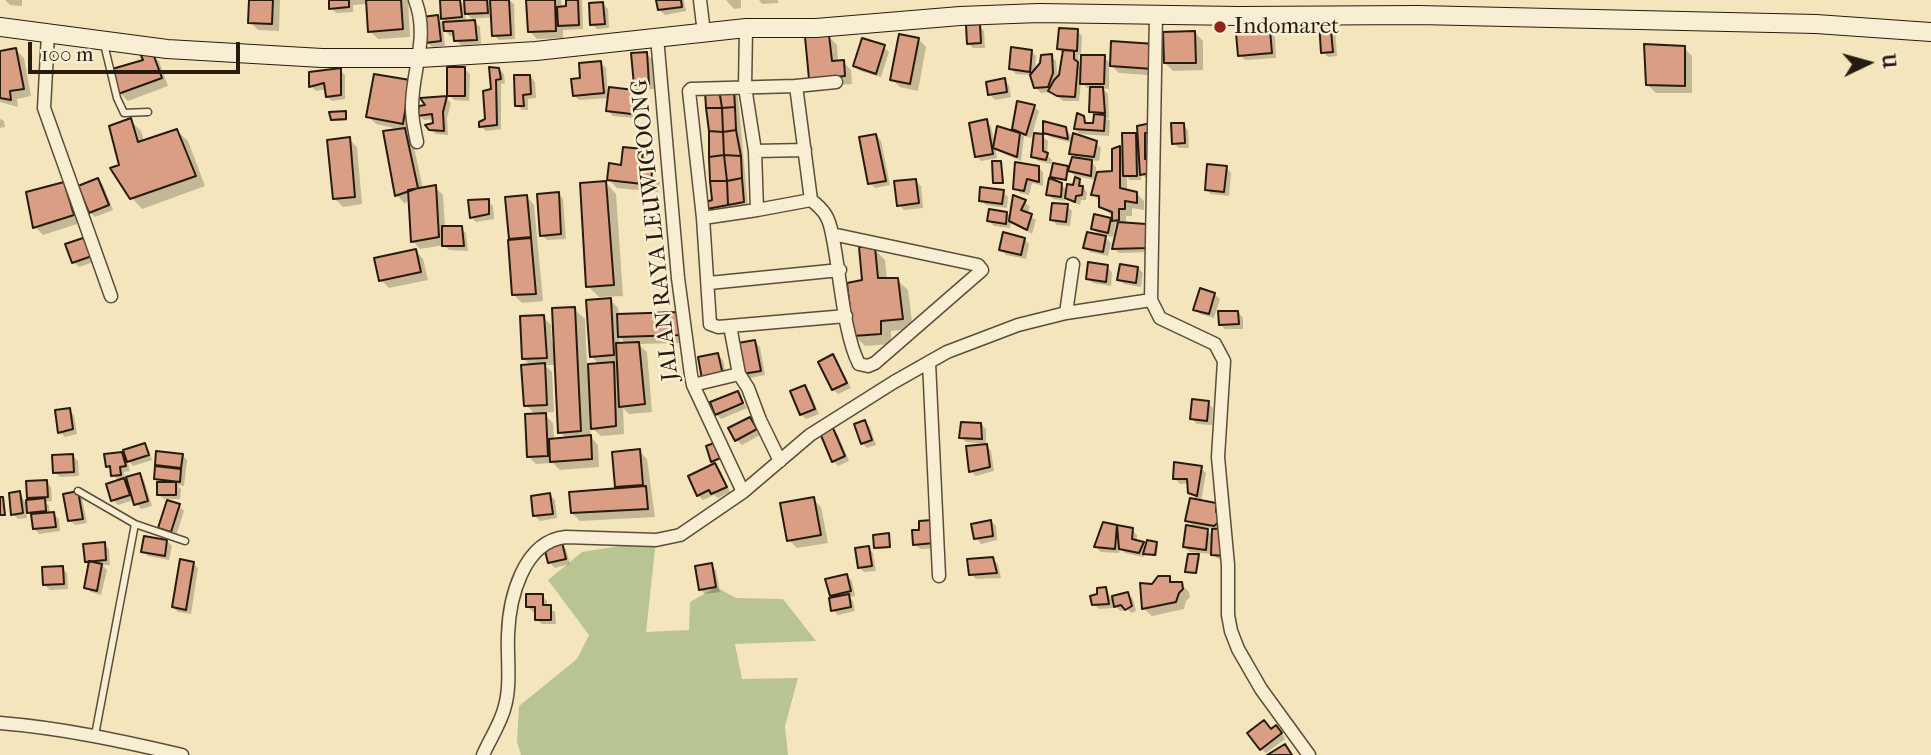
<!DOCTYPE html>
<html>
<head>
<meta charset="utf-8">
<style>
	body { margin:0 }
	#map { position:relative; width:1931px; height:755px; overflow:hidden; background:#f5e5bc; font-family:"IM FELL French Canon",serif }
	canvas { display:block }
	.north { position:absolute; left:1833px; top:28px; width:70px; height:70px; -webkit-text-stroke:5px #f8eed3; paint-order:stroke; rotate:85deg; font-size:19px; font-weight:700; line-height:28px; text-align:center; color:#271b10 }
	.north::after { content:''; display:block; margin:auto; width:24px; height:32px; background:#271b10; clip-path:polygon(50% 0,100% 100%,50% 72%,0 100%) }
	.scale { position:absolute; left:28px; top:42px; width:212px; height:32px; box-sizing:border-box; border:4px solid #271b10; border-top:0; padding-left:9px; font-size:21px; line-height:24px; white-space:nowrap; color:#271b10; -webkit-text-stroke:5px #f8eed3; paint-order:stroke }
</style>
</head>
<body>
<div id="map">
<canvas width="1931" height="755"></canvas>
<div class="north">U</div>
<div class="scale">100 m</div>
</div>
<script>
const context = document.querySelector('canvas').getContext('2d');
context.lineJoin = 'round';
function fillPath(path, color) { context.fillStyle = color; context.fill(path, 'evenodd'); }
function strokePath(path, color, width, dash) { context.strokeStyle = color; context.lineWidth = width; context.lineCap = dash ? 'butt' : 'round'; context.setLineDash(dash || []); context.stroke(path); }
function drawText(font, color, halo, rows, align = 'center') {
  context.font = font + ' "IM FELL French Canon",serif'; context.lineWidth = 5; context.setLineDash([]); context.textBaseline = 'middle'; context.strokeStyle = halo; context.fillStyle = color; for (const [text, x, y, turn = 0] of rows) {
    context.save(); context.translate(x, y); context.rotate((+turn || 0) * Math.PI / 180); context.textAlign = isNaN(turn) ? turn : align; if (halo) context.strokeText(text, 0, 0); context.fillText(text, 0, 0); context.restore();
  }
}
const green = new Path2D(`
	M656,540L646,632L689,630L690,602L716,587L736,598L783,599L816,641L735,644L742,679L798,678L785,726L788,755H521L517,742L519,706L577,659L589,635L548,580L582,552Z`);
const shadow = new Path2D(`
	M5,0H22V6L10,5Z
	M251,0H280L279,31L258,30L250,22Z
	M330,0H408L410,37L378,39L370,31L368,4L353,5V12L336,13L331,8Z
	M459,0L466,7V0H509L514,4L515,39L499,40L494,35L493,17L472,19L465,12L466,22H475L480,27L481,44L461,45L456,40V35L450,36L443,28L445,46L432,47L427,42L437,17L443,24H448L443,19Z
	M528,0H561L562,8H568V0H582L583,29L563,30V38L537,39L529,31Z
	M658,0H684L686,11L665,15L660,10Z
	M741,0V8L734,9L726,0Z
	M759,0H778V3L762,4Z
	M603,4L608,9L609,28L597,29L592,24Z
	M1329,22L1335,27L1337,56L1328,57L1323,52Z
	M979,26L984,31L985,48H973L968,43Z
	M1077,31L1082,36L1081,55H1078L1079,65L1082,69L1104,57L1111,64L1154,45L1162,53L1160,76L1119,73L1109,63V89L1102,88L1108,94L1109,118H1106L1110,121L1109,136L1080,134L1075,129L1083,117L1089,125H1095V116L1091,111L1092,88H1087L1081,82L1079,101H1063L1052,92L1041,93L1035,87L1032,75L1016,74L1011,69L1031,51L1036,56L1035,72L1051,56L1056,61L1058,78L1061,76L1064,54L1059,49Z
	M1270,32L1275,37L1276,58L1245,60L1240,55Z
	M1195,33L1203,41V70L1173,71L1165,63Z
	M829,37L837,45L838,62H843L851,70L852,84L819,87Z
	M918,39L926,47L918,91L900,87L892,79Z
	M884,47L889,52L881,77L860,71L855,66Z
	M1684,48L1692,56V93H1656L1648,85Z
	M16,50L24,58L31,96L17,99L18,107L0,102V53Z
	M151,53L159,61L168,86L128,101L120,93Z
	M646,54L652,59L654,89L640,90L635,85Z
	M601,63L606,68L608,98L579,100L574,95L582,79Z
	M465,69L470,74L469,101L454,100L449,95Z
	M499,69L504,74L505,83L501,84V129L486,131L481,126L487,120Z
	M340,70L345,75V99L332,101L327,96V89L316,91L311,86Z
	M530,76L535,82L536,98L528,99V110H522L517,105Z
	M1004,80L1009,85L1011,97L995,100L990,95Z
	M409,82L411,131L404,130L412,138L423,189L435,187L443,195L445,228H461L466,233L468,251L449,250L444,245L420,249L413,241L410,201L404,203L397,195L403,130L376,124L368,116Z
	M733,91L738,97L748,207L713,213L708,208L714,201Z
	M642,93L647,98L644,119L613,116L608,111Z
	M446,98L451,103L447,118L448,135L436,134L430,129L435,125L434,119L424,120L419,115Z
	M1034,107L1039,111L1031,138L1024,136L1021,161L1000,152L995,147L997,158L981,161L976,156L986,121L991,126L995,146L999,128L1021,135L1014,128Z
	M345,113L347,121H334L332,119Z
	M0,119L4,121L5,127L0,128Z
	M130,120L141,131L144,141L177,131L188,141L205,186L142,209L132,198L121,167Z
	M1150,125L1155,178L1147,179L1141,173V180H1130L1127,177V191L1136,193L1144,201V210L1132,208V216H1126V224L1145,226L1150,231L1151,252L1119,253L1114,248L1119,226L1116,223L1113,237L1102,235L1111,243L1108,256L1090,252L1085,247L1101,237L1093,229L1110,219L1114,223V217L1101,207V203L1093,194L1096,180L1075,176L1070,171L1078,160L1071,153L1096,143L1101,148L1099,161L1089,160L1096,167V174L1114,173L1120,148L1124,153L1135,134L1140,139Z
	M1183,125L1188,130L1189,148H1179L1174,143Z
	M1065,129L1070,134L1072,143L1050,137L1045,132Z
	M876,135L881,141L890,185L875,188L870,183Z
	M1042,136L1048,141L1047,155L1052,160L1051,164L1038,161L1033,156Z
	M349,139L357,147L362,204L343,207L335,199Z
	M642,151L650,158L649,173L660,182L658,192L617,188L609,180Z
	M1001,162L1004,184H997L995,182Z
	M1038,167L1043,172V186L1032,183L1029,195L1020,193L1015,188Z
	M1226,167L1231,173L1229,196L1211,194L1206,189Z
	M98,180L103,185L113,210L95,217L90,212Z
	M1079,180L1087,193L1086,200H1081L1080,205L1072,202L1066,196L1065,201L1053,199L1048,194L1061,185L1068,191L1075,187Z
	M916,181L921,186L923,208L904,210L899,205Z
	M606,183L616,194L623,296L599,297L588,286Z
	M64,184L71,192L80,223L43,235L35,227Z
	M1003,192L1008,197L1007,208L986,205L980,200Z
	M558,194L563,199L566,239L547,240L542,235Z
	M527,197L534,205L543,301L522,303L514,295L506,199Z
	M1014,197L1025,202L1030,207L1027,214L1036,220L1032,234L1011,221L1010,228L994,226L989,221L1006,213L1010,216Z
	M488,201L493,206L494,219L476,222L471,217Z
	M1067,206L1072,211L1070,226L1057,225L1052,220Z
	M85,239L96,261L79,267L74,262Z
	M1024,239L1029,244L1026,259L1006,255L1001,249Z
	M874,249L885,260L887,280H897L908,290L913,329L891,331V344L865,346L854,335L864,281Z
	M416,251L423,259L428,280L389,288L381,280Z
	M1107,267L1112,272L1111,286L1093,283L1088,278Z
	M1138,268L1143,273L1141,287L1124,284L1119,279Z
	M1214,294L1220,299L1214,318L1200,314L1195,309Z
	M610,300L618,308L619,316L679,319L680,343L638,344L647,352L652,412L629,414L623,408L624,434L601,436L590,426L591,437L598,445L599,467L560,470L553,463L536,464L528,456L536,415L526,405L531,366L523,358L543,317L551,325L552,343H555L574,309L585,319L587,365H600L591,356ZM619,337L628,345H620ZM545,365H556L560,432L567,439L554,440L553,423L543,413L554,412L552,372Z
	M1238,312L1243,318V329H1225L1220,324Z
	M755,342L760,347L765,375L749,378L744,373Z
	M718,355L723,360L727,379L708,383Z
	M832,356L837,361L851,388L838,394L833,389L820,363Z
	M805,387L810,392L819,414L806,419L801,414Z
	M738,393L747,408L721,419L716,414Z
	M1208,403L1213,408L1212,425L1197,424L1192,419Z
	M69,410L74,415L77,434L65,437L60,432Z
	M750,419L760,435L742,445L737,440Z
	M865,422L870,427L876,445L867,448L862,443Z
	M981,424L986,429V444L966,442L961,437Z
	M833,430L838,435L849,461L838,466L833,461Z
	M144,445L149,450L152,460L133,466L127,459L130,471L124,472L125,479L139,475L144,480L152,506L141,509L134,500L118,505L113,500L119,482L107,466L122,454L128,460Z
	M986,446L991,451L994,471L976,476L971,471Z
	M639,451L647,459L655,517L580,521L572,513L620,490L616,486Z
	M158,453L182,455L187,460L184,486L177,485L181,489L180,499H164L158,494L159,482L156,479Z
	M73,456L78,461L79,476L60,477L55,472Z
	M715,465L720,470L730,492L718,498L714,495L703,500L698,495Z
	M1201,468L1206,473L1201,502L1216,505L1221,510L1229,560L1218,559L1211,552V554L1190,552L1185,547L1195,528L1187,520L1199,501L1190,492L1189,483L1180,484L1175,479ZM1204,527L1213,529V537Z
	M46,482L51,487L52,501L45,502L49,505L50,514H54L59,519L60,531L39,534L34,528L33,517L26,510L27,518L18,519L13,514L20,493L25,502L33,501L29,497Z
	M77,493L82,498L87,523L75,525L70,520Z
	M550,495L555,500L557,518L540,521L535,516Z
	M813,499L821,507L828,543L797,548L789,540Z
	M179,506L184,511L176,536L165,532L160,527Z
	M991,521L996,526L997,540L981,544L976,538Z
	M1104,524L1132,530L1137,535V542L1147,547L1156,543L1158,545L1157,556L1145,553L1144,557L1125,553L1120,548L1119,553L1101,552L1096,547Z
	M921,532L938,548L920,549L915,544Z
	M888,535L891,548L878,549L876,547Z
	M167,541L172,546L169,560L148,556L143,551Z
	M104,544L109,549L110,565H102L107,570L101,595L91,592L85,587L90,564L86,561Z
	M561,544L566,549L570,564L555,568L550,563L546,548Z
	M868,548L873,553L876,571L864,572L859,567Z
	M1198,556L1200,558L1197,574L1189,573L1187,571Z
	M992,559L998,564L1001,578L976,579L971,574Z
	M193,563L198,568L191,614L178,612L173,607Z
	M711,565L716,570L720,592L705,594L700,589Z
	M62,568L67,573L68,589L50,590L45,585Z
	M847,576L852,581L855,596L849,597L853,601L855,611L838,615L833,610L835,599L831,595Z
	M1169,578L1175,584H1181L1189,592L1190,597L1186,601L1184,609L1152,616L1144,609L1153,586Z
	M1105,588L1111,598L1128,594L1133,599L1136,611L1132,613L1128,610L1120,611L1112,602L1113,608L1099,609L1094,604Z
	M542,596L547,601V607L555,612L556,624H542L536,619V612H533L528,607Z
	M1271,731L1281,732L1285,739L1266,753L1261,749Z`);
const building = new Path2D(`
	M249,0H273L272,24L248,23Z
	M329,0H349V7L329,9Z
	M366,0H401L403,29L368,32Z
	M440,0H460L462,17L441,19Z
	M464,0H487L488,13L465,14Z
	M490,0H509L511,35L492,36Z
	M526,0H555L556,31L528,32Z
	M566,0H578L579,25L558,26L557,7L566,6Z
	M656,0H681L682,7L658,10Z
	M603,2L605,24L590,25L589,3Z
	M438,15L441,41L425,43L422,17Z
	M475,20L477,40L454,41L453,31H444L443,22Z
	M1330,20L1333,52L1321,53L1319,21Z
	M980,24L981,43L967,44L966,25Z
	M1059,28L1078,29L1077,51L1057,49Z
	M1270,30L1272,53L1238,56L1236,33Z
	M1195,31L1196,63H1164L1163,32Z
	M899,34L919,38L910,84L890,80Z
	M829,35L832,61L844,60L845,76L809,79L805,37Z
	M862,38L885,45L876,74L853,66Z
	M1111,41L1155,44L1153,69L1110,66Z
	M1644,44L1685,46V86L1646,85Z
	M1011,47L1032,50L1030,72L1009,69Z
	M16,48L24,89L10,91L11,100L0,98V51Z
	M1063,50L1074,51V59L1078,62L1075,97L1057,96L1048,91L1054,80L1059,75Z
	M152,51L162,78L118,94L112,69L143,60L140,53Z
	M647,52L649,84L634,85L631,53Z
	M1052,54L1053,73L1048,87L1034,88L1030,75L1040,63L1041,55Z
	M1081,55H1105L1104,84H1080Z
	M601,61L604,93L573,96L571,79L580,78L579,63Z
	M447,67H465V96H447Z
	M489,67L499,68L501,79L496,80L497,125L479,127V122L485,119L483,91L491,89Z
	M341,68V95L326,97L324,83L309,87V72Z
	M374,74L410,80L403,124L366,117Z
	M514,75H530L531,94L523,95L524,106H515Z
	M1005,78L1007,92L988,95L986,82Z
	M609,87L643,91L640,115L606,111Z
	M1090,87H1103L1105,113L1089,112Z
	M719,89L734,90L735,107L722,108Z
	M719,89L722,108H706L705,91Z
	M447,96L443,112L444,131L429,130L425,125L433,123L432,114L417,116L419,106L425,105L420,98Z
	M1017,101L1035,105L1026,135L1012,129Z
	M735,107L736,130L723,132L722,108Z
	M706,108H722L723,132L709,131Z
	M346,111V119L331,120L329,112Z
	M1077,113L1084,116L1085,123H1093L1094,114L1105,115L1104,131L1074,129Z
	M131,118L138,142L177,129L196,176L130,199L110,168L119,165L109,126Z
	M987,119L993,154L975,157L969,123Z
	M1043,121L1066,127L1068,139L1043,133Z
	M1151,123V133H1145V159L1149,160L1151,173L1140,175L1137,126Z
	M1171,123H1184L1185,143L1172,144Z
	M997,126L1020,133L1017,157L993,148Z
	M405,128L418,188L395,196L383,131Z
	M736,130L741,156L724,155L723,132Z
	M709,131L723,132L724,155L709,157Z
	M1034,133L1043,134V151L1048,153L1046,160L1031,157Z
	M1073,133L1097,141L1094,157L1069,154Z
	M1122,133H1136L1137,176H1123Z
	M876,134L886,181L868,184L859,137Z
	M350,137L355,197L333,199L327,140Z
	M1120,146V188L1137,192V203L1125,201V209H1119V220L1112,221V212L1099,207V196L1091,195L1097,172L1112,171V149Z
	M623,147L643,149L641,171L652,172L651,185L607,180L609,163L621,165Z
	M724,155L741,156L742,178L727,181Z
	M724,155L727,181H710L709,157Z
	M1072,157L1092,160L1091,176L1068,171Z
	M992,161H1001L1003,183H993Z
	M1015,162L1039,166V182L1027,179L1024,191L1013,189Z
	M1053,163L1068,166L1066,180L1050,177Z
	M1207,164L1227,166L1224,192L1205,190Z
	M1075,177L1080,179L1079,186H1083L1082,195L1076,196L1075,202L1065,198L1067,184L1073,185Z
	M98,178L109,205L89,213L78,186Z
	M742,178L744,202L728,205L727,181Z
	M1049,178L1062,183L1061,197L1046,195Z
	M916,179L919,203L897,206L894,181Z
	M606,181L614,285L586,287L580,183Z
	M710,181H727L728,205L707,209L706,202L712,200Z
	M64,182L74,215L33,228L26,192Z
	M436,185L439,237L411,242L408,190Z
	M980,187L1004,190L1002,204L979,201Z
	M559,192L561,234L540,236L537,194Z
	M527,195L531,237L509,239L505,197Z
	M1013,195L1026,200L1021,210L1032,214L1027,230L1009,221Z
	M489,199V214L470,218L468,200Z
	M1052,203L1068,204L1066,222L1050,220Z
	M989,209L1007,212L1006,224L987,221Z
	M1094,214L1111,218L1108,233L1091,229Z
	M1118,222L1146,224L1147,248L1112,249Z
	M442,226H462L464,246H442Z
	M1003,232L1025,238L1021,255L999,250Z
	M1087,232L1106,236L1103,252L1083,248Z
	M86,237L92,256L72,263L65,244Z
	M531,238L536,294L512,295L508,240Z
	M859,247H875L878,278H898L903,319L881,321V334L853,336L847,283L862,280Z
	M416,249L421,272L379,281L374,258Z
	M1088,262L1108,265L1106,282L1086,279Z
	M1120,264L1138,267L1136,283L1117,280Z
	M1200,288L1215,293L1209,314L1193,310Z
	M611,298L614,355L590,357L586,300Z
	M575,307L581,431L558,433L552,308Z
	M1218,311H1238L1239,324L1219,325Z
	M680,312L682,335L618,337L617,314Z
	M544,315L547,358L522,359L520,316Z
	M755,340L761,371L742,374L738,343Z
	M639,342L645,404L619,407L616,343Z
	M718,353L723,375L702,379L698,357Z
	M833,354L847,383L832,390L818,362Z
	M614,362L616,426L591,429L588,364Z
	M545,363L547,405L524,406L521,365Z
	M805,385L815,409L800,415L790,391Z
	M738,391L743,403L715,415L710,402Z
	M1192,399L1209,401L1207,421L1190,419Z
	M70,408L73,429L58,433L55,410Z
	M546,413L548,456L527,457L525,414Z
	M750,417L757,429L735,441L728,428Z
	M865,420L872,440L861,444L854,424Z
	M961,422L981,423L982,439L959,438Z
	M833,428L845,456L832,462L820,433Z
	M591,435L592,459L550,462L549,439Z
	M717,442L723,457L711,462L706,446Z
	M145,443L149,455L127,462L123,450Z
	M987,444L990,467L969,472L966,446Z
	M640,449L643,485L615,487L612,452Z
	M156,451L183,454L181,468L155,465Z
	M122,452L126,466L120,467L121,475L111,476L110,466L106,467L104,454Z
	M73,454L74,472L53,473L52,455Z
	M1174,462L1202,466L1197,496L1188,493L1187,479H1173Z
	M715,463L727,487L711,494L709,490L697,496L688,476Z
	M155,466L181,469L180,482L154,479Z
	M140,473L148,501L134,505L126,477Z
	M124,478L130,495L111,501L106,484Z
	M47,480L48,497L27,498L26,481Z
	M157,482H176V495H157Z
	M646,486L648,509L571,513L569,492Z
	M20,491L23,513L11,515L9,493Z
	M78,491L83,519L68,521L63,494Z
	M550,493L553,514L533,516L531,496Z
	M0,497H3L5,515H0Z
	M814,497L821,535L787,541L780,503Z
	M45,498L46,511L27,513L26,500Z
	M1190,498L1216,503V512L1224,518L1214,526L1185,521Z
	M167,500L180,504L171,532L158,528Z
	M54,512L56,527L33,529L31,514Z
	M932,520L934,543L913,545L912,530H919V521Z
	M991,520L993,536L974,539L971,524Z
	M1103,522L1117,525L1115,549L1094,547Z
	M1117,525L1133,528L1132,539L1144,542L1139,553L1119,549Z
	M1186,525L1208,529L1206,550L1183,547Z
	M1225,528V556L1211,555L1212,529Z
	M889,533L890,547L874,548L873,535Z
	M144,536L167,540L165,556L141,552Z
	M1147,540L1157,542L1155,555L1143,554Z
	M105,542L106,560L85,562L83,544Z
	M562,542L566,559L548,563L544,547Z
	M869,546L872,566L858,568L855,548Z
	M1188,554H1199L1196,573L1185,572Z
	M993,557L997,573L969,575L967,559Z
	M180,559L194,562L186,610L172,607Z
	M89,561L102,564L97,591L84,588Z
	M712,563L716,587L699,590L695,566Z
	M63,566L64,584L43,585L42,567Z
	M847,574L851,591L830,596L825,579Z
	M1158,576H1170V582H1182L1183,589L1179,593L1176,602L1142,609L1140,583L1152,584Z
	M1106,587L1109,604L1092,605L1090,596L1097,594V588Z
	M1128,592L1132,606L1125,610L1121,605L1114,607L1112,596Z
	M526,594H543V605H551V620H535V607H526Z
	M849,594L851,607L831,611L829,598Z
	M1264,720L1271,729L1276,725L1282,733L1260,750L1247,733Z
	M1285,744L1292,755H1267Z`);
const service = new Path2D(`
	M104,44L117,98L124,113L148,112
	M78,491L135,524
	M95,735L135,524L185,541`);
const minor = new Path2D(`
	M415,0C430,38 411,72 412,109C412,120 415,132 417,142
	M700,0L704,33
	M1156,15L1151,300L1160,318L1215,344L1224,361L1218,457L1228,565V615L1231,631L1238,649L1261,689L1309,755
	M746,28L745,87L755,151L757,210L811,200C824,210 829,217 832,234C840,270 843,333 859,364L868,366L875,363L982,270L978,265L832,234
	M48,34L44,108L111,296
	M657,37L678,278L691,375L693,385L743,492
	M836,82L796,86L691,89L689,91L703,218L710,324L718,327L846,316
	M796,86L811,200
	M755,151L805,150
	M703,218L757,210
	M709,283L840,270
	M1066,313L1073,264
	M730,326L739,374
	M929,362L939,576
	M693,385L739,374L748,388L760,420L780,461
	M0,723C62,728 122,741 182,755
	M483,755C490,739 501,723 505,706C511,684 507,658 508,635C509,599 523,541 566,537L656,540L680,535L743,492L810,435L894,382L947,352L1018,325L1066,313L1151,300`);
const secondary = new Path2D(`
	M0,27L167,49L322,58H420L536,51L746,28H816L960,16L1039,13L1238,16L1418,15L1816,24L1931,32`);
const markers = [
	[1220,27,7,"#8f2418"]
];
const poiNames = [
	["Indomaret",1234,27]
];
const streetNames = [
	["JALAN RAYA LEUWIGOONG",656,230,-96]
];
fillPath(green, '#b8c593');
fillPath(shadow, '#0003');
fillPath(building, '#da9e85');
strokePath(building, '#271b10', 2);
strokePath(service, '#5a4e3b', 9);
strokePath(minor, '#5a4e3b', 15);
strokePath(secondary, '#271b10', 20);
strokePath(service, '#f8eed3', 6);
strokePath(minor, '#f8eed3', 12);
strokePath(secondary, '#f8eed3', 18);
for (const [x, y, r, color] of markers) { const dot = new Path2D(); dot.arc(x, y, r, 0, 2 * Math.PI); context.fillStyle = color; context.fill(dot); strokePath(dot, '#f8eed3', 2.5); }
drawText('23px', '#271b10', '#f8eed3', poiNames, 'left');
drawText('23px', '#271b10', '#f8eed3', streetNames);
</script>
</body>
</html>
